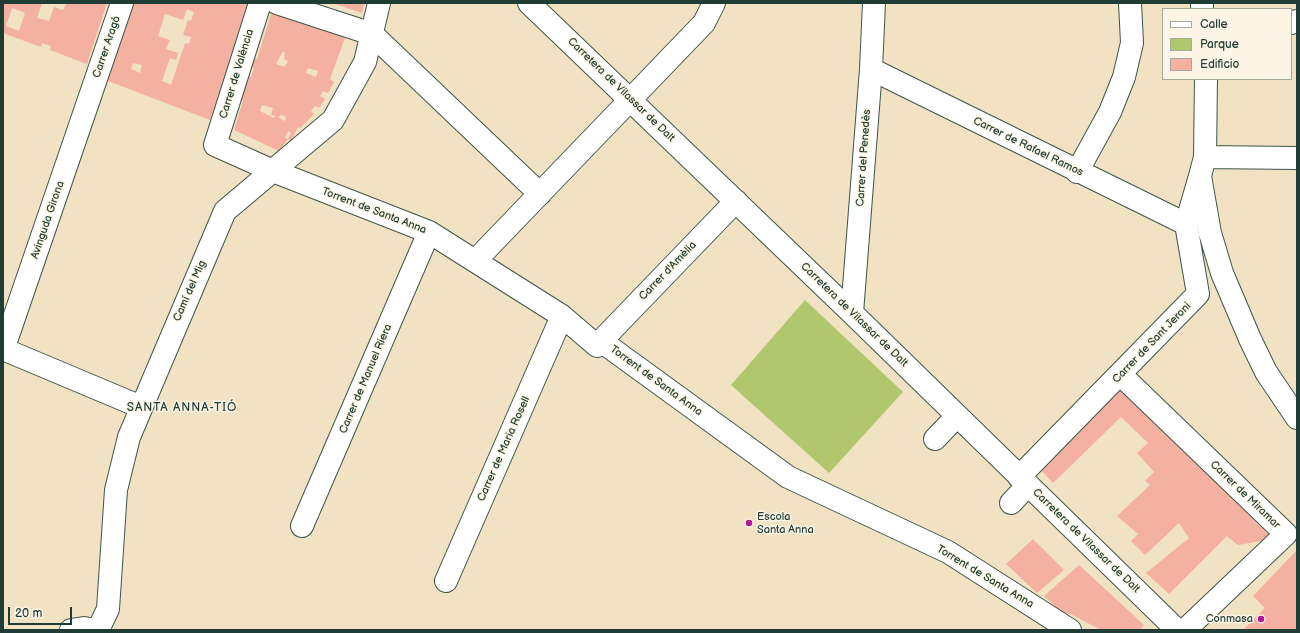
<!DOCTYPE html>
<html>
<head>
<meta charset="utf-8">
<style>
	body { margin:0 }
	#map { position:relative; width:1300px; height:633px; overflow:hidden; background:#f0e2c3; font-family:"Balsamiq Sans",sans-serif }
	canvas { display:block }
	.frame { position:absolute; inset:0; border:4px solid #1f3d34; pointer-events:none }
	.legend { position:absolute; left:1162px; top:8px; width:130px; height:72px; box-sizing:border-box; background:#fcf5e5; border:1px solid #a4ab9e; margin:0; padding:5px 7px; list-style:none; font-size:12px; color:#1f3d34 }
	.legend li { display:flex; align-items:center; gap:8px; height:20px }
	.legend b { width:20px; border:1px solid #a4ab9e }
	.scale { position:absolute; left:8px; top:607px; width:64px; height:18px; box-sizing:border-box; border:2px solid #1f3d34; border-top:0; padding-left:5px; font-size:12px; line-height:14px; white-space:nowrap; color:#1f3d34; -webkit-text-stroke:3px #fcf5e5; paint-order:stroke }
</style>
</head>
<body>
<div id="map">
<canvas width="1300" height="633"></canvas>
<div class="frame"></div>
<ul class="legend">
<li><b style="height:5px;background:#fff"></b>Calle</li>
<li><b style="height:11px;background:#b0c76d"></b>Parque</li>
<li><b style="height:11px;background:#f4b0a1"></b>Edificio</li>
</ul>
<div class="scale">20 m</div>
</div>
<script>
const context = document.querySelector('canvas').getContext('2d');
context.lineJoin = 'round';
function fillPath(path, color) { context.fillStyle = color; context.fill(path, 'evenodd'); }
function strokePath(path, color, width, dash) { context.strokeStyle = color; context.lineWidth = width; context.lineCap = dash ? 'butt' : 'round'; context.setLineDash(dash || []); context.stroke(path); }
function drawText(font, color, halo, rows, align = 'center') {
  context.font = font + ' "Balsamiq Sans",sans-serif'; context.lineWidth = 3; context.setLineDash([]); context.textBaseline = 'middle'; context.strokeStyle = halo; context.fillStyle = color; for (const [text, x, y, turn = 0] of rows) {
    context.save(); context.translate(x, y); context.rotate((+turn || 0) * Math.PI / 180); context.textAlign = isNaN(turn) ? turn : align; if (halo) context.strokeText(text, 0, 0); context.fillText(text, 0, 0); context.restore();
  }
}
const green = new Path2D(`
	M805,300L903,392L829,473L731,385Z`);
const building = new Path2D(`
	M3,3H42L37,18L49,21L54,7L63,10L66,3H107L87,64L50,50L51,46L42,43L41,47L3,33ZM12,8L25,13L19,31L6,26Z
	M133,3L249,4L210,120L103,79L114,56ZM187,9L194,12L191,21L188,20L183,35L191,37L189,44L185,43L171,85L162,81L170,58L176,60L178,53L166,49L170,40L158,36L165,14L183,20ZM133,63L142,65L140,73L131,69Z
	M332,3H364L362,13Z
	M272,11L346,35L330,79L334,82L328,93L323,91L320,96L325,99L319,108L315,106L311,111L314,114L300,128L298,127L291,141L288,139L291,133L288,131L285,138L288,139L279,151L234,130L243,101L240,99L247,76L251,77L254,68L252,67L254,59H257ZM283,51L285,53L284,59L288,61L285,67L276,64ZM308,68L318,71L316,77L306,73ZM262,105L273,108L271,115L275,116L274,118L260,111ZM280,115L286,116L285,121L279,118Z
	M1120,387L1273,539L1238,545L1227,536L1169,594L1146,573L1189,538L1179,523L1145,555L1131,541L1138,534L1117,516L1150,485L1145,481L1154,472L1137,453L1148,443L1121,417L1053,483L1039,468Z
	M1033,539L1064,570L1037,593L1006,564Z
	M1297,550V630H1243L1265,608L1253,596Z
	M1079,565L1144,625L1140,630H1101L1071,614L1062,613L1044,596Z`);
const minor = new Path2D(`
	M260,3L215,145L273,171L429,232L562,316L597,346L601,341L788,477L948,552L1070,630
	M277,3L372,34L540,194
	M529,3L852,313L1177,630
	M1202,3V9
	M1291,23L1297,21
	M871,69L1186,224
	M1206,79L1205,157L1200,176L1210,233L1222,273L1250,339L1266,372L1297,418
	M1205,157L1297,158
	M1077,172L1110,112L1124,77L1132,43L1130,3
	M475,261L704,23L714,3
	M852,313L871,69L874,3
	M601,341L736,201
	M3,349L141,407
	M3,350L122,3
	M1121,375L1286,534L1185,630
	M935,439L957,416
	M1019,477L1198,294L1186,224L1200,176
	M1011,503L1028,485
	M302,526L429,232
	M446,581L562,316
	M71,630L84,628L94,630
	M98,630L108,609L116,490L129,437L225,211L333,120L365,62L379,3`);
const markers = [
	[749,523,4,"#b5179e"],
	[1261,619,4,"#b5179e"]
];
const streetNames = [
	["Carrer Aragó",107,47,-71],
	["Carrer de València",237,74,-73],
	["Carretera de Vilassar de Dalt",621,90,44],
	["Carrer de Rafael Ramos",1028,147,26],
	["Carrer del Penedès",864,158,-86],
	["Torrent de Santa Anna",374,211,21],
	["Avinguda Girona",48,220,-71],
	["Carrer d'Amèlia",668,271,-46],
	["Camí del Mig",190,291,-66],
	["Carretera de Vilassar de Dalt",854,315,44],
	["Carrer de Sant Jeroni",1152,343,-46],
	["Carrer de Manuel Riera",366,379,-67],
	["Torrent de Santa Anna",656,381,36],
	["Carrer de Maria Rosell",504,449,-66],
	["Carrer de Miramar",1245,495,44],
	["Carretera de Vilassar de Dalt",1086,541,44],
	["Torrent de Santa Anna",985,577,31]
];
const poiNames = [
	["Escola",757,517],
	["Santa Anna",757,530],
	["Conmasa",1253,619,"right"]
];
const neighbourhoodNames = [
	["SANTA ANNA-TIÓ",182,408]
];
fillPath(green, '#b0c76d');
fillPath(building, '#f4b0a1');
strokePath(minor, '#3e5649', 24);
strokePath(minor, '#fff', 22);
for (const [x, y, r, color] of markers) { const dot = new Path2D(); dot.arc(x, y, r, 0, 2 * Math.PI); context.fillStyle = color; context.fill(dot); strokePath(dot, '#fcf5e5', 1.5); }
drawText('11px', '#1f3d34', '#fcf5e5', streetNames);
drawText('11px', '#1f3d34', '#fcf5e5', poiNames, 'left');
context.letterSpacing = '1px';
drawText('12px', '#1f3d34', '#fcf5e5', neighbourhoodNames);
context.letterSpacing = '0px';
</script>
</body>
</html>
